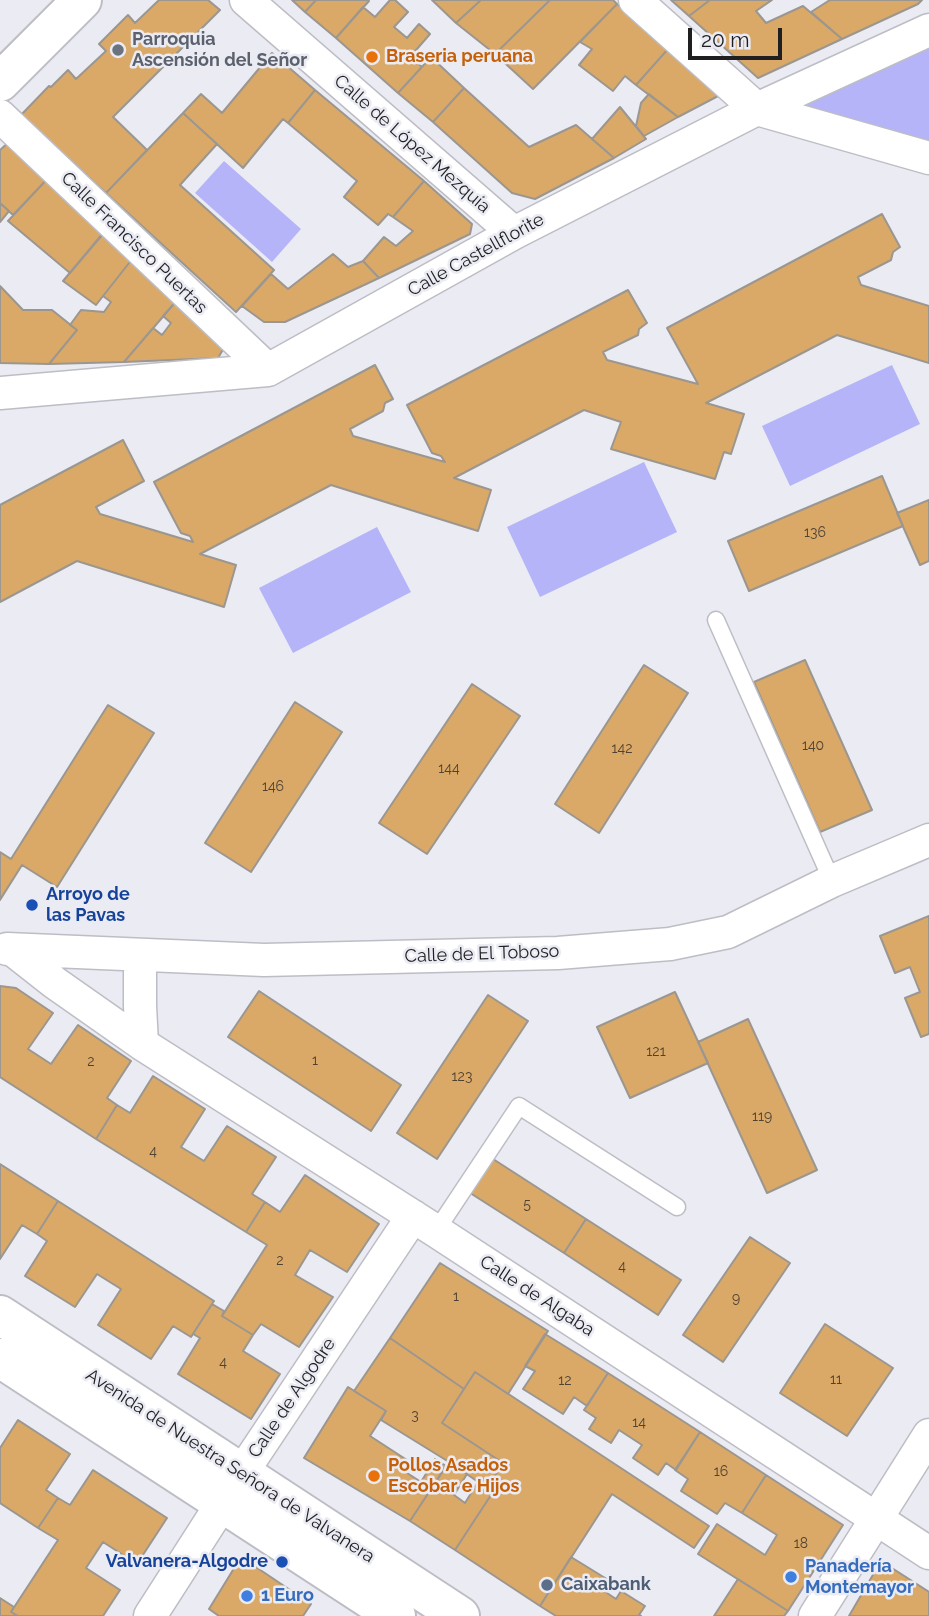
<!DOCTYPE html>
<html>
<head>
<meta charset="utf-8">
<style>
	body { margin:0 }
	#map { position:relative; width:929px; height:1616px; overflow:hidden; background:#eaebf3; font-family:Raleway,sans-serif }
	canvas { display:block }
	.scale { position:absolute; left:688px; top:28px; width:94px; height:32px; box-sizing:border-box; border:4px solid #1f1f22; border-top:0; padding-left:9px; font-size:21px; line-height:24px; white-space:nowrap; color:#1f1f22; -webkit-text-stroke:5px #eaebf3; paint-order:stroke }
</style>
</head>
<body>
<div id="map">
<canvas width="929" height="1616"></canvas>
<div class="scale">20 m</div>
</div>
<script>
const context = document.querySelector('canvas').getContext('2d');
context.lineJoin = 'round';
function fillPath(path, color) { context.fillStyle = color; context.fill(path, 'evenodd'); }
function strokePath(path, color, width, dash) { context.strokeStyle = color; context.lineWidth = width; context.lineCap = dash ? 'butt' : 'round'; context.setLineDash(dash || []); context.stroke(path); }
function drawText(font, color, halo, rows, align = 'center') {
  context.font = font + ' Raleway,sans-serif'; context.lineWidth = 5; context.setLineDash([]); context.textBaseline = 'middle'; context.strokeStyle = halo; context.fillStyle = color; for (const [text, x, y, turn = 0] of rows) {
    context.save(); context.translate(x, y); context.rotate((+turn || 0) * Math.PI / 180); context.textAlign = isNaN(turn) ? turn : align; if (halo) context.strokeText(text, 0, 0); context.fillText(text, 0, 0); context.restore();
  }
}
const green = new Path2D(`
	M929,30V158L757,109Z
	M224,161L301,229L272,262L195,193Z
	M892,365L920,424L790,486L762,426Z
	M644,462L677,532L540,597L507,527Z
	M377,527L411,592L293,653L259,588Z`);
const building = new Path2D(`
	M159,0H208L220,10L113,117L147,150L106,193L21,115L49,86L51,87L68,70L76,79L106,51L99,44L128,15L135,23Z
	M292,0H316L305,12Z
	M316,0H368L369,1L336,38L305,12Z
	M390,0H395L408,12L394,27L407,38L419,24L430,34L410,57L422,67L398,93L336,38L363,7L375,17Z
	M432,0H481L456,23Z
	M481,0H550L495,54L456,23Z
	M550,0H613L617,4L533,89L495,54Z
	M671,0H710L689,16Z
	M710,0H772L756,11L766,23L803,6L842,39L758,78L689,16Z
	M830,0H922L918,4L842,39L811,12Z
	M617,4L668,49L636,85L625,76L613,91L579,65L592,49L580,42Z
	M668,49L720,95L678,117L636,85Z
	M272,53L315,90L288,123L283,119L243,168L183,113L201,94L222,113Z
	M431,57L464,88L433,122L398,93Z
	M464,88L529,147L576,125L614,158L535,199L512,193L433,122Z
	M315,90L424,181L393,217L388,214L378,225L344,197L357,181L288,123Z
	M649,94L678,117L644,136L636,126L641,103Z
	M620,107L646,139L614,158L592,139Z
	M183,113L217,144L180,185L274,270L236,312L106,193Z
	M11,140L51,175L13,215L0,203V150Z
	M51,175L108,228L70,273L8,221Z
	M424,181L472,224L470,234L379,278L363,261L384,237L396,246L413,231L393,217Z
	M0,203L9,211L0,222Z
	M882,214L900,247L893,252L891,260L858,277L861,285L929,306V363L837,335L706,403L744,414L731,454L724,452L715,479L611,449L621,422L584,410L454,478L491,490L478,531L331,485L200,554L236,565L224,607L77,561L0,602V505L123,440L144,481L96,507L100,514L193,542L190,536L181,533L154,482L375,365L393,399L385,403L383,411L350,429L353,436L445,462L441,456L432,453L407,405L628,290L647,323L639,329L638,335L603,352L607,360L698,384L667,328Z
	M104,232L133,258L96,305L63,281Z
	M333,254L348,267L363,261L379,278L285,322H264L242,306L271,274L288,289Z
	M133,258L179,298L124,362L49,364L77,330L70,325L81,310L104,312L111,302L103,296Z
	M0,286L23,310H52L77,330L49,364L0,363Z
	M179,298L228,341L218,358L124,362L153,328L162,335L171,323L163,316Z
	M882,476L903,526L749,591L728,541Z
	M929,500V561L920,565L897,513Z
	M805,660L872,810L820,832L754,682Z
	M644,665L688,693L599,833L555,804Z
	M472,684L520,716L427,854L379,823Z
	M295,702L342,732L251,872L205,843Z
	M108,705L154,733L57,887L22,865L0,900V852L11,859Z
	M929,916V1034L921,1037L905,998L920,992L910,967L895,973L880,936Z
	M0,986L16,988L53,1013L28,1049L51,1064L78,1025L131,1061L107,1098L117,1105L96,1139L0,1077Z
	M259,991L401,1085L371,1131L228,1037Z
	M675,992L708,1063L630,1098L597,1027Z
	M488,995L528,1021L437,1159L397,1133Z
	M748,1019L817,1170L767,1193L698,1042Z
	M153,1076L205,1109L181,1147L204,1161L227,1126L276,1157L252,1194L265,1202L246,1232L96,1139L117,1105L130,1113Z
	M490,1157L586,1219L564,1253L467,1191Z
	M0,1164L58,1201L37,1234L22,1225L0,1259Z
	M305,1175L379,1224L347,1272L310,1250L295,1275L333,1297L299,1347L261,1324L253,1335L222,1316L267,1245L246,1232L265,1202L280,1212Z
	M58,1201L214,1301L191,1337L173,1326L151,1359L98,1325L121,1289L97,1274L75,1307L25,1276L47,1241L37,1234Z
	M586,1219L681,1280L658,1315L564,1253Z
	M750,1237L790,1263L723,1362L683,1335Z
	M440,1263L548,1331L508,1394L475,1372L464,1389L390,1338Z
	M212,1304L224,1311L222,1316L253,1335L243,1351L280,1374L251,1419L178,1374L200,1338L193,1334Z
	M825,1324L893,1368L847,1436L780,1393Z
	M545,1334L608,1373L587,1406L574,1397L563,1414L523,1389L535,1371L525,1366Z
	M390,1338L464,1389L442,1423L503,1463L487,1488L449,1462L381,1420L386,1411L354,1391Z
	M475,1372L709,1526L694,1548L612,1494L540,1606L455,1550L493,1492L487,1488L503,1463L442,1423Z
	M608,1373L700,1432L676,1470L666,1463L658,1475L633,1458L642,1445L619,1430L611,1443L589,1429L596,1418L584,1410Z
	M348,1387L386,1411L370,1436L410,1462L404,1471L421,1482L435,1459L446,1466L410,1521L304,1458Z
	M18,1420L70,1454L46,1490L58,1498L38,1528L0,1503V1448Z
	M700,1432L766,1475L742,1513L725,1503L717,1514L681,1491L688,1479L675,1470Z
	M449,1462L467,1474L454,1495L465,1503L478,1482L493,1492L455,1550L410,1521Z
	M93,1470L167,1518L137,1564L103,1542L86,1568L120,1590L103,1616H18L11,1612L58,1540L38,1528L58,1498L70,1505Z
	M766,1475L843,1525L788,1611L698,1554L717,1524L765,1555L777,1535L742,1513Z
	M241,1557L311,1604L303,1616H219L209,1609Z
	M571,1557L610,1581L604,1591L616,1599L621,1591L645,1606L639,1615L641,1616H556L540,1606Z
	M881,1561L929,1592V1616H849Z
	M738,1579L788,1611L784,1616H714Z
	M0,1598L14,1607L11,1612L18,1616H0Z`);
const lane = new Path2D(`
	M716,620L832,881
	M436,1231L519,1106L677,1207`);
const street = new Path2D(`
	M246,0L514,233
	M635,0L757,109L929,158
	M0,116L268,370
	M0,393L268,370L514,233L757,109L929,30
	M7,949L264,960L558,953L670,944L728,932L832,881L929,840
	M13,950L55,983L142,1044L436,1231L929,1553
	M140,955V1006L142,1044
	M150,1616L241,1474L413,1216
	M815,1616L929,1435`);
const secondary = new Path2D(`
	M0,82L82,0
	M0,1315L460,1616
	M0,1358L396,1616`);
const markers = [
	[118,50,7,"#6b7280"],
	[372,57,7,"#e8710a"],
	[32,905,7,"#1a4fb4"],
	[374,1476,7,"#e8710a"],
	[282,1562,7,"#1a4fb4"],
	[791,1577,7,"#3f7fe0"],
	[547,1585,7,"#5c6f8a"],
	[247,1596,7,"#3f7fe0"]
];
const numberNames = [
	["136",815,533],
	["140",813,746],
	["142",622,749],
	["144",449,769],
	["146",273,787],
	["121",656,1052],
	["1",315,1061],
	["2",91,1062],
	["123",462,1077],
	["119",762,1117],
	["4",153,1152],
	["5",527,1205],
	["2",280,1261],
	["4",622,1267],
	["1",456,1297],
	["9",736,1299],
	["4",223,1363],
	["11",836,1380],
	["12",565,1381],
	["3",415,1416],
	["14",639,1423],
	["16",721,1472],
	["18",801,1544]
];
const worshipNames = [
	["Parroquia",132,40],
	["Ascensión del Señor",132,61]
];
const foodNames = [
	["Braseria peruana",386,57],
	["Pollos Asados",388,1466],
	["Escobar e Hijos",388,1487]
];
const streetNames = [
	["Calle de López Mezquía",412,144,41],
	["Calle Francisco Puertas",134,243,44],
	["Calle Castellflorite",476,255,-29],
	["Calle de El Toboso",482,954,-2],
	["Calle de Algaba",537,1296,33],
	["Calle de Algodre",292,1398,-56],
	["Avenida de Nuestra Señora de Valvanera",230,1466,33]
];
const transitNames = [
	["Arroyo de",46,895],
	["las Pavas",46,916],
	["Valvanera-Algodre",268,1562,"right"]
];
const shopNames = [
	["Panadería",805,1567],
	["Montemayor",805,1588],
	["1 Euro",261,1596]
];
const serviceNames = [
	["Caixabank",561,1585]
];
fillPath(green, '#b5b4f9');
fillPath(building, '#dba967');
strokePath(building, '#9b968f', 2);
strokePath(lane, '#bdbdc5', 19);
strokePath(street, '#bdbdc5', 35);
strokePath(secondary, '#bdbdc5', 42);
strokePath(lane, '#fff', 16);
strokePath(street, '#fff', 32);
strokePath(secondary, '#fff', 38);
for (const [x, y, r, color] of markers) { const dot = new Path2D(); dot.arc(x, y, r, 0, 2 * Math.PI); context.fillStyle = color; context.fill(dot); strokePath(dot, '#eaebf3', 2.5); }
drawText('14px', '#4e4233', null, numberNames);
drawText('bold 18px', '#5b616d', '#eaebf3', worshipNames, 'left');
drawText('bold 18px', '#c56008', '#eaebf3', foodNames, 'left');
drawText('18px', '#1f1f22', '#eaebf3', streetNames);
drawText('bold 18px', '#164399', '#eaebf3', transitNames, 'left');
drawText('bold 18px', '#366cbe', '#eaebf3', shopNames, 'left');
drawText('bold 18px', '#4e5e75', '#eaebf3', serviceNames, 'left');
</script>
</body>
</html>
